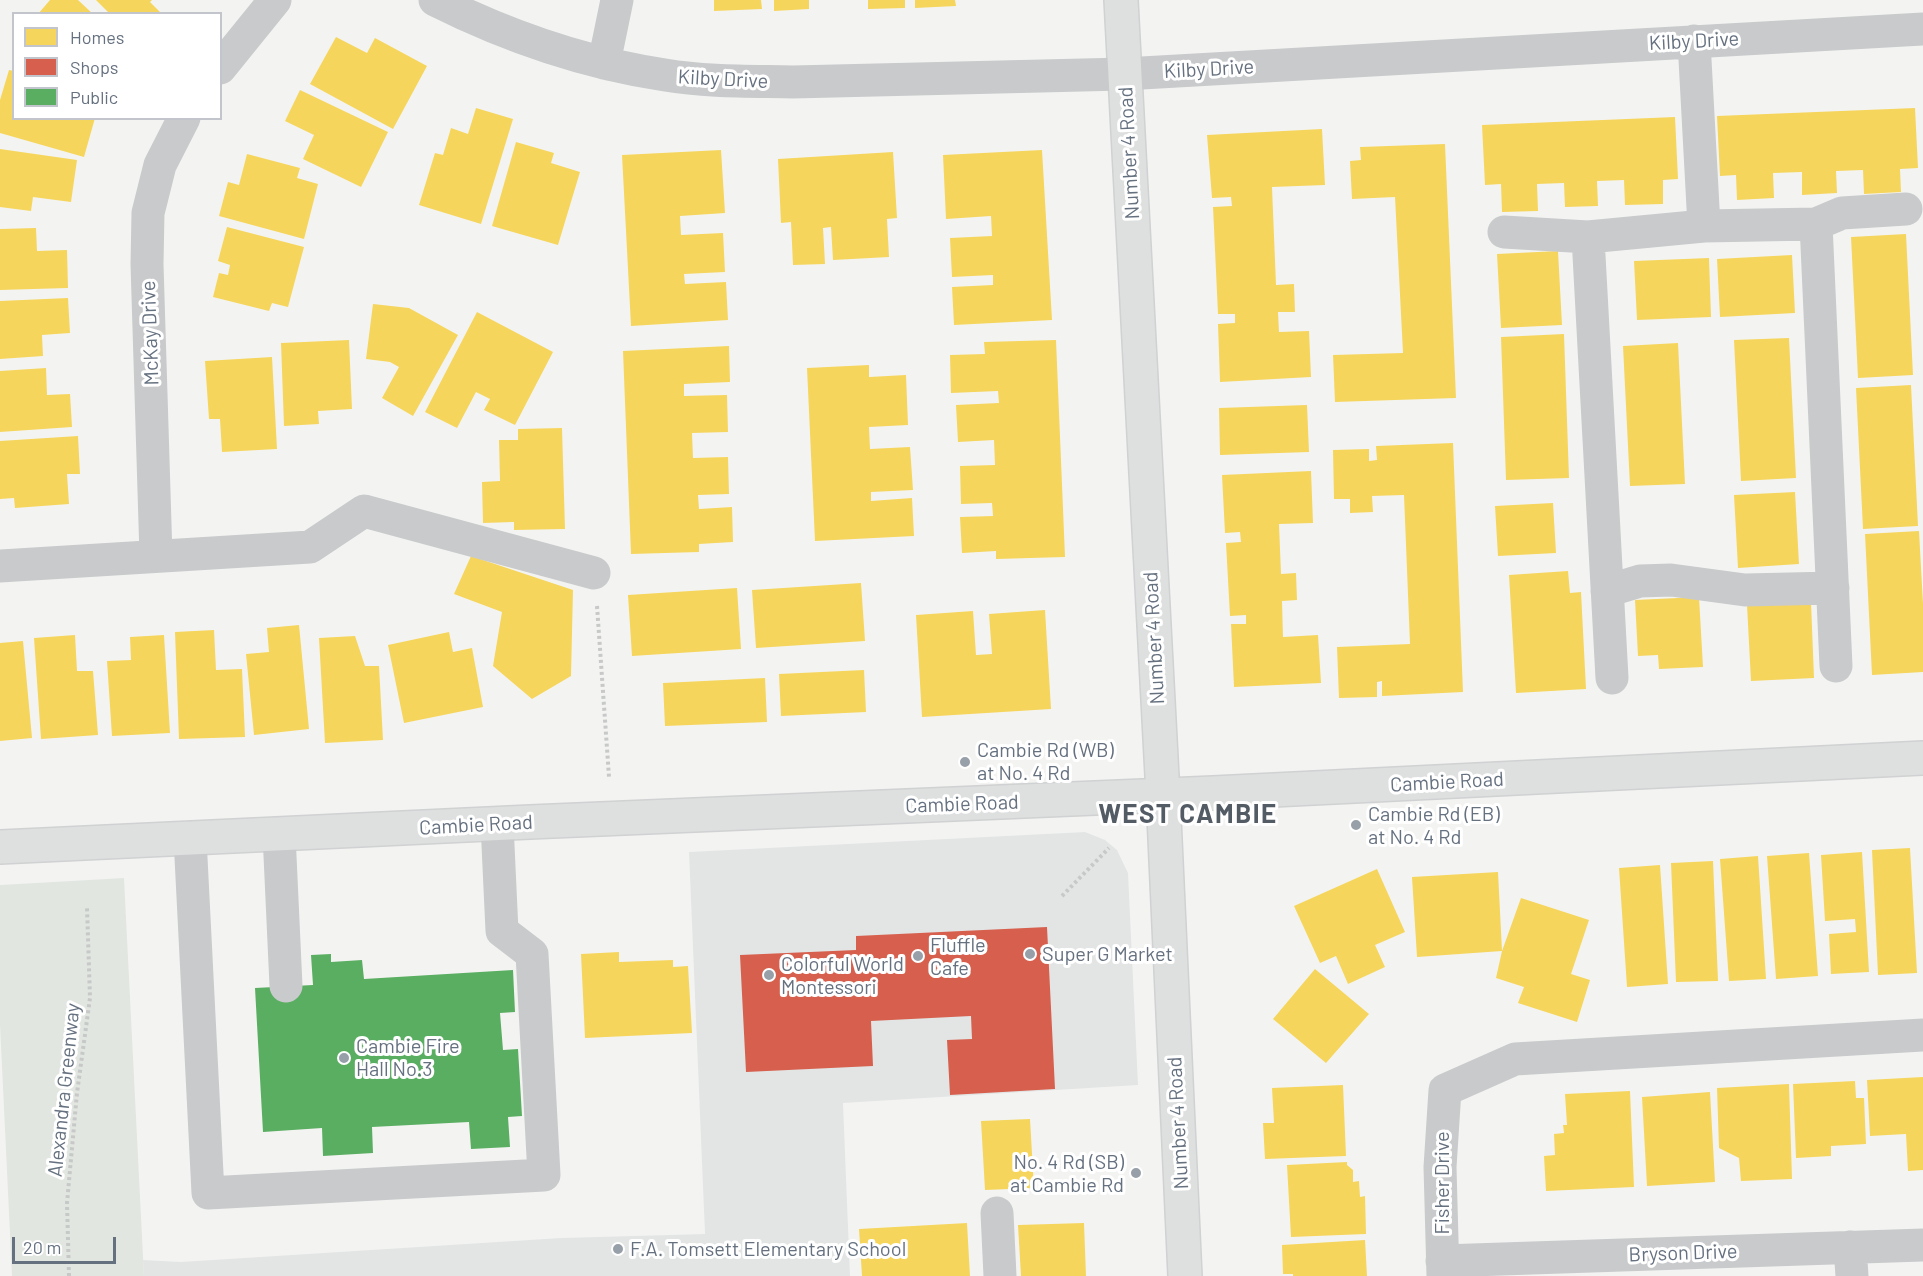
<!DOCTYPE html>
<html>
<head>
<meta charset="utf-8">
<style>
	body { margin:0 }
	#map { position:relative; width:1923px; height:1276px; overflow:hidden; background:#f3f4f2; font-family:Barlow,sans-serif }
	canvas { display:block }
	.legend { position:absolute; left:12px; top:12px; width:210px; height:108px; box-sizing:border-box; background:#fff; border:2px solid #c2c6cc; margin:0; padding:8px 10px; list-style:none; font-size:18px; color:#667180 }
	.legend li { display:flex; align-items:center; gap:12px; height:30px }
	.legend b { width:30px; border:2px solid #c2c6cc }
	.scale { position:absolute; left:12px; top:1237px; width:104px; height:27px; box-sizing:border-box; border:3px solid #667180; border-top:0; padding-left:8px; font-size:18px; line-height:21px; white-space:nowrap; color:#667180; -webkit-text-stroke:4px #fff; paint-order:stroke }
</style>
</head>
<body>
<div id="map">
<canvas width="1923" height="1276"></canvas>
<ul class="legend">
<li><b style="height:16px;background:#f6d55c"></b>Homes</li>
<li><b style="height:16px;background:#d6604d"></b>Shops</li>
<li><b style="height:16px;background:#5aae61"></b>Public</li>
</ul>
<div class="scale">20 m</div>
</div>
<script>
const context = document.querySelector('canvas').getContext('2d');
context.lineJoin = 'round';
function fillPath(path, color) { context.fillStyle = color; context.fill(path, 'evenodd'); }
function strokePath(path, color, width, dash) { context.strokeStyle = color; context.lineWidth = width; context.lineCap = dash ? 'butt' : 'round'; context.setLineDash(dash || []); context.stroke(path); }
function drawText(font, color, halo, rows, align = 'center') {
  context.font = font + ' Barlow,sans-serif'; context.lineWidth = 6; context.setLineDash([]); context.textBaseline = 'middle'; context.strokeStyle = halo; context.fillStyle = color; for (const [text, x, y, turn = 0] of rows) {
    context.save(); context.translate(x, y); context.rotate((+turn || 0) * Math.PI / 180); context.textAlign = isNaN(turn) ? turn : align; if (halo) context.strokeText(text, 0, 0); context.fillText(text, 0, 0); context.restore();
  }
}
const built = new Path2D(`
	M1085,832L1105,840L1117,850L1128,873L1138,1085L843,1103L850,1276H144L143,1260L181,1262L561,1238L705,1234L689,852Z`);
const green = new Path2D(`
	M124,878L144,1276H12L0,1025V885Z`);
const homes = new Path2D(`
	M50,0H78L93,14H38Z
	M96,0H152L150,2L162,14H110Z
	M714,0H761L762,9L714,11Z
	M774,0H809V9L774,11Z
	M868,0H905V8L868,9Z
	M915,0H955L956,6L915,8Z
	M336,37L367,53L375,38L427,66L393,129L310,84Z
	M9,70L14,71V118H95L84,157L0,133V100Z
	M300,90L388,132L361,187L303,159L314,135L285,121Z
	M476,108L513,119L481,224L419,205L435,153L443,155L451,128L468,134Z
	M1915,108L1918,168L1900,169L1901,192L1864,194L1863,170L1836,171L1837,193L1802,195V172L1773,173L1774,198L1737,200L1736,175L1720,176L1717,116Z
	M1675,117L1678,179L1663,180V204L1625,205L1624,180L1597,181L1598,206L1565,207L1564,183L1537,184L1538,211L1502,212L1501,184L1485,185L1482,125Z
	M1322,129L1325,185L1272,187L1276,285L1294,284L1295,312H1278L1279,332L1309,331L1311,377L1220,382L1218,324L1235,323V314H1218L1213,207L1232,206L1231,197L1212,198L1207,135Z
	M516,142L554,153L551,163L580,172L558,245L492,226Z
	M1445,144L1456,398L1335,402L1333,355L1403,353L1395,197L1352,199L1350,161L1361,160L1360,147Z
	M0,149L77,160L71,202L33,197L31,211L0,207Z
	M721,150L725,213L680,216L681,235L723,233L725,272L684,274L685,284L726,282L728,320L631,326L622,155Z
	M1042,150L1052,320L954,325L952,287L993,285V275L952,277L950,238L992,236L991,216L946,219L943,155Z
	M893,152L897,218L887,219L889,257L833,260L831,227L823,228L825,264L793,265L791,222L781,223L778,159Z
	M247,154L300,168L297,178L318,184L304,239L219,216L228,182L239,185Z
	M227,227L304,247L288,307L272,303L269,311L213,297L219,273L228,275L230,265L218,261Z
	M36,228L37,251L67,250L68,288L0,290V229Z
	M1906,234L1913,375L1858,378L1851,237Z
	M1558,251L1562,325L1501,328L1497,254Z
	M1792,255L1795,313L1720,317L1717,259Z
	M1709,258L1711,317L1637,320L1634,261Z
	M68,298L70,333L42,335L43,356L0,359V301Z
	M373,304L409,308L458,335L413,416L382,398L399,367L390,362L366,359Z
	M477,312L553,352L515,425L484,410L490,399L476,392L457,428L425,412Z
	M1564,334L1569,478L1506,480L1501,337Z
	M1789,338L1796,478L1741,481L1734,340Z
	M349,340L352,409L318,411L319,424L284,426L281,343Z
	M1056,340L1065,557L996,559V551L962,553L960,517L993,516L992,503L961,504L960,466L995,465L994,440L958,442L956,405L999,403L998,391L951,393L950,355L985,354L984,342Z
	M1678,343L1685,484L1630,486L1623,346Z
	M729,346L730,382L684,384V396L727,395L728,432L692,433L693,458L728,457L729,494L698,495L699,509L732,507L733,542L699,544V552L631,554L623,351Z
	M272,357L277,449L222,452L220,419H209L205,361Z
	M869,365V377L906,375L908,425L869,427L870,449L910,447L913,490L871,492V501L912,498L914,536L815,541L807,368Z
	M46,368L47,395L70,394L72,427L0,432V371Z
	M1911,385L1918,526L1863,529L1856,388Z
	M1307,405L1309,452L1220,455L1219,408Z
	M562,428L565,529L514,530V522L483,523L482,482L500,481L499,440H518V429Z
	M78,436L80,474H67L69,504L15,508L14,498L0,499V441Z
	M1453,443L1463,692L1382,696V681L1377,682V697L1339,698L1337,647L1410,644L1404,495L1372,496L1373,512L1350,513V499H1334L1333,450L1369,449V461L1377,460L1376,446Z
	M1311,471L1313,523L1279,524L1281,574L1296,573L1297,600L1282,601L1283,637L1318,635L1321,683L1234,687L1231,624H1246V615L1230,616L1226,543L1241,542L1240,532L1225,533L1222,475Z
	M1795,492L1799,564L1738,568L1734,495Z
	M1553,503L1556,553L1498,556L1495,506Z
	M1919,531L1923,604V672L1872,675L1865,534Z
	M471,556L573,590L571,676L532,699L493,666L502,612L454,594Z
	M1568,571L1570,593L1581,592L1586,689L1516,693L1509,575Z
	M861,583L865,641L756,648L752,590Z
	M737,588L741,649L632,656L628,595Z
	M1699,597L1703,667L1659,669L1658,655L1638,656L1635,600Z
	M1811,602L1814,678L1751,681L1747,605Z
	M1045,610L1051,709L922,717L916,615L973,611L976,655L992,654L989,614Z
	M299,625L309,729L254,735L246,654L269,652L267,628Z
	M214,630L216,670L242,669L245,737L179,739L175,632Z
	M449,632L453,652L472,648L483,707L404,723L388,645Z
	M75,635L77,671H93L98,735L41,739L34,638Z
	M164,635L170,733L112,736L107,661L131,660L130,637Z
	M355,636L365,666H379L383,740L325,743L319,638Z
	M23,641L32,738L0,741V643Z
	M864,670L866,712L781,716L779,674Z
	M765,678L767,722L665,726L663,683Z
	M1910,848L1917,973L1878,975L1872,850Z
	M1862,852L1869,972L1831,974L1829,934L1856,932L1855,919L1825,921L1821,855Z
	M1809,853L1818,976L1776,979L1767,856Z
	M1758,856L1766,979L1729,981L1720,859Z
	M1713,861L1718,981L1676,982L1671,863Z
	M1660,865L1668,984L1627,987L1619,868Z
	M1377,869L1405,932L1375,945L1385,967L1348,984L1336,956L1320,963L1294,906Z
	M1498,872L1502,951L1417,957L1412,877Z
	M1521,898L1589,920L1571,974L1590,980L1577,1022L1518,1003L1524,987L1496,978L1502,951Z
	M619,952V962L673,960V967L688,966L692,1033L585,1038L581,954Z
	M1315,969L1369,1014L1326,1063L1273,1019Z
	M1923,1077V1170L1908,1171L1906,1134L1870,1136L1867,1080Z
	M1855,1081L1856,1098H1864L1866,1144L1831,1146V1156L1796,1158L1793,1084Z
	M1789,1084L1792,1179L1741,1181L1739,1158L1719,1148L1717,1088Z
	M1343,1085L1346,1156L1265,1159L1263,1123H1274L1272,1088Z
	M1630,1091L1634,1187L1546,1191L1544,1156L1555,1155L1554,1134L1564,1133L1563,1125H1567L1565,1094Z
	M1710,1092L1715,1182L1647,1186L1642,1097Z
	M1030,1119L1034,1188L985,1190L981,1121Z
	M1347,1162V1165L1353,1170V1182L1359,1181L1360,1197L1365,1196L1366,1234L1291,1237L1287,1165Z
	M967,1223L970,1276H862L859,1229Z
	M1084,1223L1086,1276H1021L1018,1225Z
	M1365,1240L1367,1276H1293V1274H1283L1282,1245Z`);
const shops = new Path2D(`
	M1047,927L1055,1089L950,1095L947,1040L972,1039L971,1016L871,1021L873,1066L746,1072L740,955L856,950V936Z`);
const public = new Path2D(`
	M331,954V962L362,960L364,979L513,970L515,1012L500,1013L503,1050L518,1049L522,1116L508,1117L510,1147L471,1149L469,1122L372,1127L373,1153L323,1156L322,1128L263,1132L255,988L313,985L311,955Z`);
const path = new Path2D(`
	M597,606L609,777
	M1062,896L1109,848
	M69,1276L67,1203L77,1093L90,998L87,907`);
const minor = new Path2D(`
	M435,0C507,36 585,63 665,75C707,82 751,81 793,82L1124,74L1923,29
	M1694,41L1704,226
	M604,63L617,0
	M220,68L275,0
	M1816,224L1836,666
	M1504,232L1588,237L1704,226L1816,224L1842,213L1906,209
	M1588,237L1612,678
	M156,556L147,264L148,213L160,165L184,118
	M0,566L310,547L364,511L594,573
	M1607,591L1640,581L1671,580L1745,590L1833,588
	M279,834L286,986
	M190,838L208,1193L544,1175L532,954L502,931L497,824
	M997,1213L1000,1276
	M1850,1247L1852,1276
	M1442,1261L1923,1245
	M1443,1276L1440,1167L1445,1090L1515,1059L1923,1035`);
const major = new Path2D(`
	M1121,0L1163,795L1185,1276
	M0,847L530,822L1213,793L1923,758`);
const markers = [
	[965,762,6,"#979fa8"],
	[1356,825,6,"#979fa8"],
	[1030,954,6,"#979fa8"],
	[918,956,6,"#979fa8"],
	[769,975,6,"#979fa8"],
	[344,1058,6,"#979fa8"],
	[1136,1173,6,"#979fa8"],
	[618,1249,6,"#979fa8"]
];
const streetNames = [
	["Kilby Drive",1694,41,-3],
	["Kilby Drive",1209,69,-3],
	["Kilby Drive",723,79,3],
	["Number 4 Road",1129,153,-93],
	["McKay Drive",150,333,-92],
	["Number 4 Road",1154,638,-93],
	["Cambie Road",1447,782,-3],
	["Cambie Road",962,804,-2],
	["Cambie Road",476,825,-3],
	["Alexandra Greenway",64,1090,-84],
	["Number 4 Road",1178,1123,-93],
	["Fisher Drive",1442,1183,-90],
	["Bryson Drive",1683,1253,-2]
];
const poiNames = [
	["Cambie Rd (WB)",977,750],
	["at No. 4 Rd",977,773],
	["Cambie Rd (EB)",1368,814],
	["at No. 4 Rd",1368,837],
	["Fluffle",930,945],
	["Cafe",930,968],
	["Super G Market",1042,954],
	["Colorful World",781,964],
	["Montessori",781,987],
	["Cambie Fire",356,1046],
	["Hall No.3",356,1069],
	["No. 4 Rd (SB)",1124,1162,"right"],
	["at Cambie Rd",1124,1185,"right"],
	["F.A. Tomsett Elementary School",630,1249]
];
const districtNames = [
	["WEST CAMBIE",1188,814]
];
fillPath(built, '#e3e5e5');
fillPath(green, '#e2e6e1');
fillPath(homes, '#f6d55c');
fillPath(shops, '#d6604d');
fillPath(public, '#5aae61');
strokePath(major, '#d0d1d2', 36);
strokePath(path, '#c7c8c8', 4, [3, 3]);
strokePath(minor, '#c9cacc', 33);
strokePath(major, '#dedfdf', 33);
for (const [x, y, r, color] of markers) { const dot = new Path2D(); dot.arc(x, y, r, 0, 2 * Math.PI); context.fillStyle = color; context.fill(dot); strokePath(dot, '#fff', 2); }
drawText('20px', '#667180', '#fff', streetNames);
drawText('20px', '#667180', '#fff', poiNames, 'left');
context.letterSpacing = '1.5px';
drawText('bold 26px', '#535b65', '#fff', districtNames);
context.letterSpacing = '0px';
</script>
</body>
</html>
